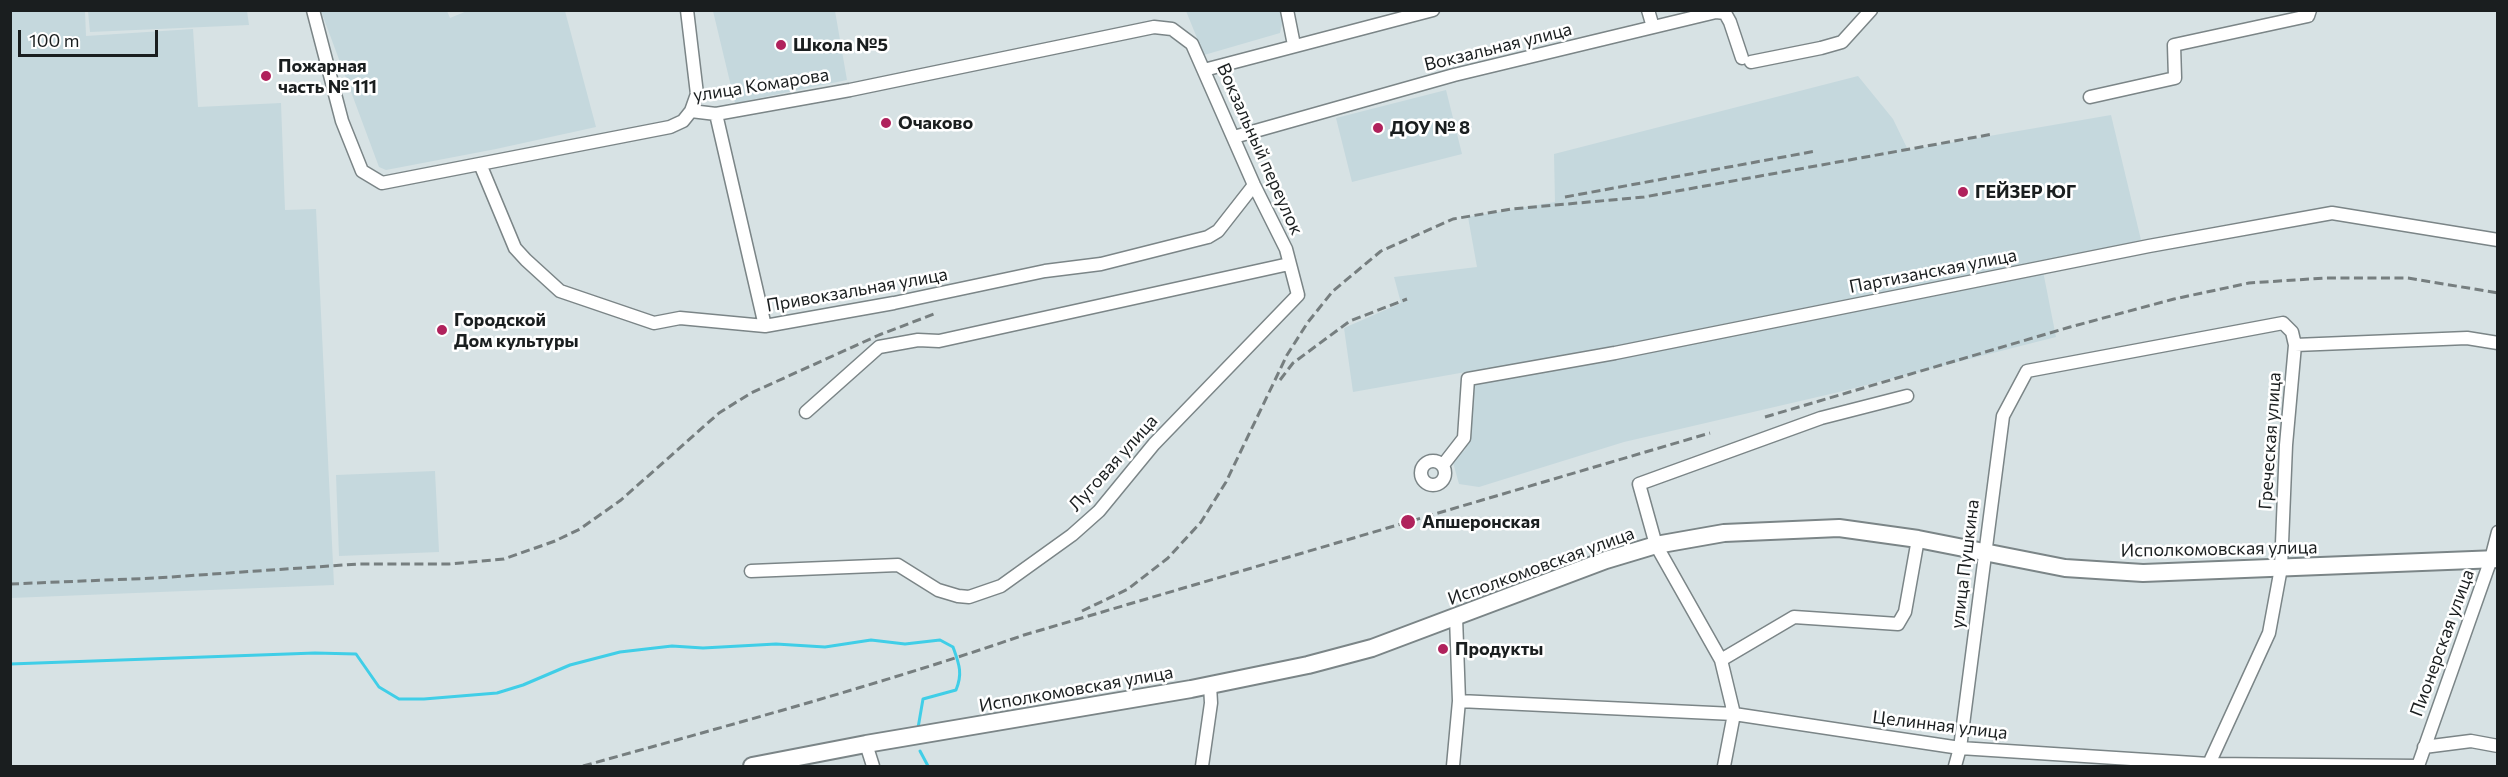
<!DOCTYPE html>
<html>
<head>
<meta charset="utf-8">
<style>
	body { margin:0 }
	#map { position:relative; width:2508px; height:777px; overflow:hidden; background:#d7e2e4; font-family:Commissioner,sans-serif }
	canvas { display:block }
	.frame { position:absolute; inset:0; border:12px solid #1a1e1f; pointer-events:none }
	.scale { position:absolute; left:18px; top:30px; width:140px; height:27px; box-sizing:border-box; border:3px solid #1a1e1f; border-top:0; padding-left:8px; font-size:18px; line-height:21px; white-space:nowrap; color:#1a1e1f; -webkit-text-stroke:4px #fff; paint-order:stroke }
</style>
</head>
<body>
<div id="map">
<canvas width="2508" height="777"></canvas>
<div class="frame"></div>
<div class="scale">100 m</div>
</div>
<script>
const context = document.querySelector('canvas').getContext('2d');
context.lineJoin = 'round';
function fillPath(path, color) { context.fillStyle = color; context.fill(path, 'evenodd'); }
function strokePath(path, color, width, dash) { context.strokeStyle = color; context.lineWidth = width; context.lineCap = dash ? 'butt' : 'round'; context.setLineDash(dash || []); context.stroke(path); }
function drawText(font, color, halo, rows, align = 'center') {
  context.font = font + ' Commissioner,sans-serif'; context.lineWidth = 5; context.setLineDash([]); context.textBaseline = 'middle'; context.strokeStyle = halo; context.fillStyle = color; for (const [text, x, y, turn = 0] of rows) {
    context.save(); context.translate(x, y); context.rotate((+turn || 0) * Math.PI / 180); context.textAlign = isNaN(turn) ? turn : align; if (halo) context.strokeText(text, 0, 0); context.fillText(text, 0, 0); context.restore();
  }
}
const built = new Path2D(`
	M1283,10L1284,15L1280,33L1204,55L1186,11Z
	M10,11H85L86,36L193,29L198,107L281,103L285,210L316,209L334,585L11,598Z
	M88,11H247L249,25L90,32Z
	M321,11H447L450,18L467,11H565L596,127L496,149L386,170L379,167Z
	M713,11H835L847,80L735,103Z
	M1858,76L1893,119L1908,150L2111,115L2141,240L2042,266L2056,337L1839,392L1624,442L1479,487L1459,484L1452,459L1465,450L1477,370L1353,392L1344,328L1401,303L1394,277L1477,267L1468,217L1555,202L1554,154Z
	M1446,90L1462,154L1352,182L1336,118Z
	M435,471L439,552L339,556L336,475Z`);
const stream = new Path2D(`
	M10,664L315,653L356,654L379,687L399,699H424L497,693L523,685L570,665L620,652L672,646L703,648L776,644L825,647L871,640L905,644L940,640L953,647C959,664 963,673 956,690L923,699L918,728
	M920,751L928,766`);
const minor = new Path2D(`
	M313,10L342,121L362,171L382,183L670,127L683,121L691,111L716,114L850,90L1154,27L1172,29L1192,44L1254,185L1286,249L1298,295L1154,444L1099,511L1072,535L1001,586L969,597L958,596L938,590L898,565L751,571
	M687,10L697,94L691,111
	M1287,10L1294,45
	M1648,10L1653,27
	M1751,62L1821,48L1842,42L1871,10
	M1204,70L1433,10
	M2090,97L2175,78L2174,45L2308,16L2310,10
	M716,114L765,326
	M1234,137L1454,75L1716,12L1725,13L1730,22L1742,58
	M480,164L515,248L526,260L560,291L654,323L680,318L765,326L894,303L1045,271L1101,264L1208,237L1218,231L1254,185
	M2295,345L2467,338L2498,343
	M806,412L879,347L918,340L939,341L1289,264
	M1421 473a12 12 0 1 1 24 0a12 12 0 1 1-24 0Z
	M1443,465L1464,438L1468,379L1615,353L2149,246L2332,213L2498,240
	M1721,660L1794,617L1898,624L1905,612L1918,539
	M1459,701L1734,714L1960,748L2209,764L2418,766
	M866,744L873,766
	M2424,747L2471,741L2498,746
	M1202,766L1211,703L1210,685
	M1453,766L1459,701L1456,617
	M1724,766L1734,714L1721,660L1656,545L1639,484L1821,418L1907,396
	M1955,766L1960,748L2003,416L2027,371L2283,323L2292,332L2295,345L2286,445L2281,568L2269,633L2208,766
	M2418,766L2491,559L2498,532`);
const major = new Path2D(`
	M752,766L866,744L1191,689L1308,665L1372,648L1606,560L1656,545L1724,533L1839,528L1918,539L2065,568L2143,573L2498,559`);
const rail = new Path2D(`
	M1565,197L1816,151
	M1280,380L1293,363L1350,321L1407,299
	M1765,417L2070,327L2174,299L2249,283L2326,278H2408L2498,293
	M10,584L156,578L358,564H449L504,559L555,541L580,529L621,500L719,413L751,393L879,335L934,314
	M1082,611L1128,589L1168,558L1201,522L1226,482L1287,355L1308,322L1333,291L1381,251L1453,219L1512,209L1644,197L1993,134
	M583,766C730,725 879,685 1024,635L1710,433`);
const markers = [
	[781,45,6,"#b0225c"],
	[266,76,6,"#b0225c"],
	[886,123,6,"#b0225c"],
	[1378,128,6,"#b0225c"],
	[1963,192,6,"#b0225c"],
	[442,330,6,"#b0225c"],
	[1408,522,8,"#b0225c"],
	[1443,649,6,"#b0225c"]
];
const poiNames = [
	["Школа №5",793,45],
	["Пожарная",278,66],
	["часть № 111",278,87],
	["Очаково",898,123],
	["ДОУ № 8",1390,128],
	["ГЕЙЗЕР ЮГ",1975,192],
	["Городской",454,320],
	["Дом культуры",454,341],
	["Апшеронская",1422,522],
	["Продукты",1455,649]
];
const streetNames = [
	["Вокзальная улица",1498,47,-14],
	["улица Комарова",761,85,-9],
	["Вокзальный переулок",1260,149,66],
	["Партизанская улица",1933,271,-11],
	["Привокзальная улица",857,290,-10],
	["Греческая улица",2270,441,-86],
	["Луговая улица",1113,463,-48],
	["Исполкомовская улица",2219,549,-1],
	["улица Пушкина",1965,564,-83],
	["Исполкомовская улица",1541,566,-20],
	["Пионерская улица",2442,643,-70],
	["Исполкомовская улица",1076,689,-10],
	["Целинная улица",1940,725,7]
];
fillPath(built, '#c5d8dd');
strokePath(stream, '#40cee7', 3);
strokePath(minor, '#7b8587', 15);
strokePath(major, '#7b8587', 20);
strokePath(minor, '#fff', 12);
strokePath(major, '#fff', 16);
strokePath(rail, '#767e7f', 3, [9, 4.5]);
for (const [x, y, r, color] of markers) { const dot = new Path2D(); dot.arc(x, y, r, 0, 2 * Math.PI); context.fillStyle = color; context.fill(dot); strokePath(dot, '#fff', 2); }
drawText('bold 18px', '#1a1e1f', '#fff', poiNames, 'left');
drawText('18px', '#1a1e1f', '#fff', streetNames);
</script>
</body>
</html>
